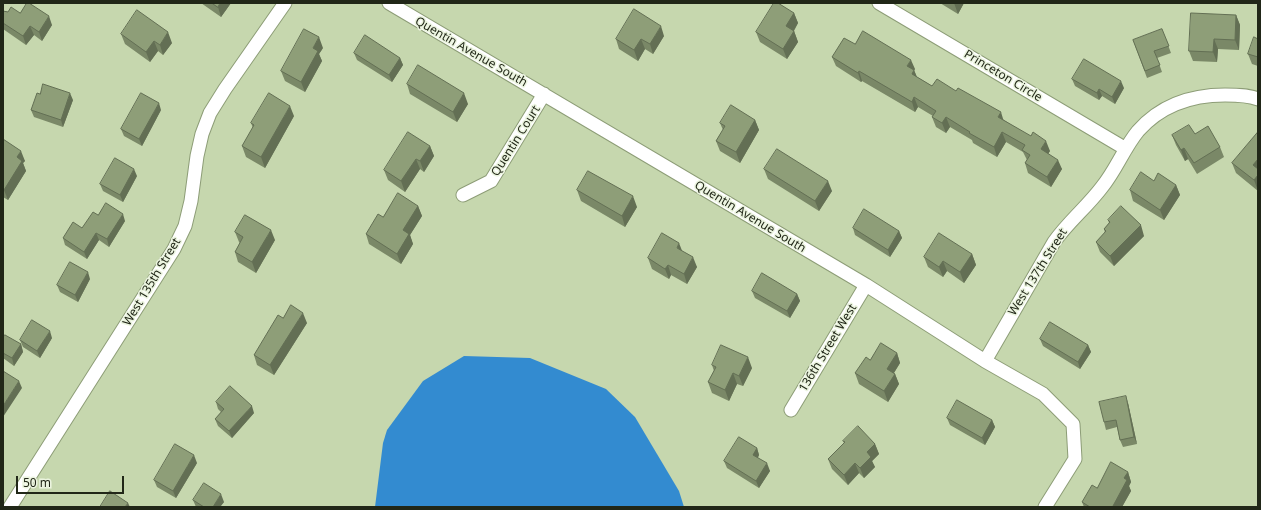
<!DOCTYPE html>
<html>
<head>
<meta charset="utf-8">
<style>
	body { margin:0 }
	#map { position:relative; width:1261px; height:510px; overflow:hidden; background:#c6d7ae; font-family:"Noto Sans",sans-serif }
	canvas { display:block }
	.frame { position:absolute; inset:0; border:4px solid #212718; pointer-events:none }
	.scale { position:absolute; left:16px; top:476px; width:108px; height:18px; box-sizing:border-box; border:2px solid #212718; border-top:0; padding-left:5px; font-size:12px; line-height:14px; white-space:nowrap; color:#212718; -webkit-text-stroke:3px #ebf4df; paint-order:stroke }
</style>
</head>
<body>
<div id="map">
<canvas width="1261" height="510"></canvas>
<div class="frame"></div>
<div class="scale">50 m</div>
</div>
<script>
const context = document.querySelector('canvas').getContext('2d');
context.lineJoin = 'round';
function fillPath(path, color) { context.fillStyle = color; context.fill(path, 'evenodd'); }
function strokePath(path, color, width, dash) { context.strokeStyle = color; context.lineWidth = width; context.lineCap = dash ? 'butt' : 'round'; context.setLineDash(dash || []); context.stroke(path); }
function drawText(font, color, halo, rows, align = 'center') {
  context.font = font + ' "Noto Sans",sans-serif'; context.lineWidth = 3; context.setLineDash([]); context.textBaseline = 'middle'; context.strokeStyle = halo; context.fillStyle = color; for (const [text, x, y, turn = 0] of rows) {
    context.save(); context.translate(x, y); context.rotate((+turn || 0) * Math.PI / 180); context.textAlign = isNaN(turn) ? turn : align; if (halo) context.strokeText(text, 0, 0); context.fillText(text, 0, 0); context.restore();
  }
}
const water = new Path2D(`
	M464,356L530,358L606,389L635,417L679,491L684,507H375L383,443L387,430L423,381Z`);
const minor = new Path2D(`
	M389,3L866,285L985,361L1043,394L1073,424L1075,459L1045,507
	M879,3L1126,149
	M463,195L491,181L544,94
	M985,361L1054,242C1068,222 1087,207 1102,187C1116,170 1124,148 1138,131C1161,105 1192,95 1225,95C1236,95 1248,95 1258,99
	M791,410L866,285
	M10,507L174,249L185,226L191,201L197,156L202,134L210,113L225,89L285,3`);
const wall = new Path2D(`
	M201,3H231L221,17Z
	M940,3H964L958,14Z
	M3,11L8,12L20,13L52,25L42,41L34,35L26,45L3,29Z
	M794,13L798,23L794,31L798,42L787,59L760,42L756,32Z
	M1236,15L1240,25L1239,50L1218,49L1217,62L1193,61L1189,51Z
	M1162,29L1171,53L1157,58L1162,72L1147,78L1133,40Z
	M121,34L172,43L163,55L158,51L150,62L125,44Z
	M664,36L653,54L645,49L638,61L619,49L616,39Z
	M1258,39V66L1252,64L1248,54Z
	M855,44L915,69L914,70L917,77L932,86L1004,120L1050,151L1048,153L1062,169L1051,187L1028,173L1025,163L1027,160L1023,152L1006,142L997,157L973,143L972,140L950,127L946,133L936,127L932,117L933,116L918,107L915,112L862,81L861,82L836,66L832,57Z
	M323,48L319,54L322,61L305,92L285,81L281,71Z
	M354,53L400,58L403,65L392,82L357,60Z
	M1072,79L1124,88L1115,104L1102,96L1099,100L1075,86Z
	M407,84L468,104L457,122L410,94Z
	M40,94L73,100L63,127L34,117L31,110Z
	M161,110L142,146L124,136L121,129Z
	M294,116L265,168L246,157L242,146L253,128L251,123Z
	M755,120L759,130L740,163L720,151L716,141L723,130L720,123Z
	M1258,132V191L1236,173L1232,163Z
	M1195,134L1220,147L1224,157L1197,174L1188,159L1185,161L1176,145L1172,135Z
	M3,139L25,161L23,163L26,171L8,200L3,197Z
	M430,146L434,156L424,172L420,169L405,192L388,180L384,170Z
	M764,169L832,191L819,211L768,179Z
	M137,176L123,202L103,191L100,184Z
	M1154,181L1176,185L1180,195L1164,220L1133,201L1130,190Z
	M577,190L637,207L625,227L581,201Z
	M418,206L422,216L410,235L413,244L401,264L369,244L366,234L383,217Z
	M98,215L125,221L109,247L99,240L87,259L65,245L63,238L82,228Z
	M1108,220L1144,236L1114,266L1100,252L1096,242L1105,233L1104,229L1109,223Z
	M853,228L899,231L902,238L890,257L855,235Z
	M235,232L275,240L256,273L238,262L235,252L240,243L239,242Z
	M682,251L697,267L687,284L671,275L669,279L652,269L648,258Z
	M972,254L976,265L964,283L947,271L943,277L928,267L924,257Z
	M90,279L78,302L60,292L57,285Z
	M752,291L797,294L800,301L790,318L755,298Z
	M283,318L307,323L274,375L257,365L254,355Z
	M3,338L21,344L23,352L14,366L3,358Z
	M52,338L40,358L23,347L20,340Z
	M1040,339L1088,345L1091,352L1080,369L1043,346Z
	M897,353L900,363L894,373L895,374L899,384L888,402L859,384L855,373L870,360Z
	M712,365L752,368L743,386L737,384L729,401L712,393L708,382L714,371Z
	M216,402L254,413L232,438L218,426L215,419L221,412L218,409Z
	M1128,403L1137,444L1123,447L1120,440L1117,427L1106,430L1104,422Z
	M947,418L992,420L995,427L985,445L950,425Z
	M843,441L875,444L879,454L872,461L875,467L864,478L859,473L848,485L832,469L828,459L844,443Z
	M757,448L759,455L758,458L770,471L759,488L727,468L724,461Z
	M197,463L176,498L157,487L154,480Z
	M1128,472L1131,482L1129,486L1131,491L1122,507H1084L1082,502Z
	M193,500L224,502L220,507H196Z`);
const shadedWall = new Path2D(`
	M220,3H231L221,17L218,7Z
	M954,3H964L958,14Z
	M794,13L798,23L790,37L786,26Z
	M1236,15L1240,25L1239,50L1235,40Z
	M49,16L52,25L42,41L39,32Z
	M30,26L34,35L26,45L23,36Z
	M661,26L664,36L653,54L650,44Z
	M794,31L798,42L787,59L783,49Z
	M168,32L172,43L163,55L160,45Z
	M319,37L323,48L319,54L322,61L305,92L301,82L313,48Z
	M641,39L645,49L638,61L634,50Z
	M1214,39L1218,49L1217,62L1213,52Z
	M154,41L158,51L150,62L146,52Z
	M400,58L403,65L392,82L389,75Z
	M911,60L915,69L911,76L907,66Z
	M914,70L918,80L912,74Z
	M859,71L862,81L861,82L858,73Z
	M1121,81L1124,88L1115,104L1112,97Z
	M1099,89L1102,96L1099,100L1097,93Z
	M70,93L73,100L63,127L61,120Z
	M464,93L468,104L457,122L453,112Z
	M914,97L918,107L915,112L912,102Z
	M159,103L161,110L142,146L139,139Z
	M290,106L294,116L265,168L261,157Z
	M1001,112L1004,122L998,117Z
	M946,117L950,127L946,133L942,123Z
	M755,120L759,130L740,163L736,152Z
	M1002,132L1006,142L997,157L994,147Z
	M1046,141L1050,151L1045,159L1041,149Z
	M430,146L434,156L424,172L420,161Z
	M1184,148L1188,159L1185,161L1181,150Z
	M21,151L25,161L23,163L26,171L8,200L4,190L17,157Z
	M416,159L420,169L405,192L401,181Z
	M1258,159V173L1253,165Z
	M1058,160L1062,169L1051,187L1047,177Z
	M134,169L137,176L123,202L120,195Z
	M1258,175V191L1254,180Z
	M828,181L832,191L819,211L815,201Z
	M1176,185L1180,195L1164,220L1160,210Z
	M633,196L637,207L625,227L622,216Z
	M418,206L422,216L410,235L413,244L401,264L397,254L403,230Z
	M123,214L125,221L109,247L107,239Z
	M1141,225L1144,236L1114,266L1110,256Z
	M271,230L275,240L256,273L252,262Z
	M899,231L902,238L890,257L888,250Z
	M96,233L99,240L87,259L84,252Z
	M679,243L683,253L677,248Z
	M972,254L976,265L964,283L960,272Z
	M693,257L697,267L687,284L684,274Z
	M943,261L947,271L943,277L939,267Z
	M668,265L671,275L669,279L665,269Z
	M88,272L90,279L78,302L75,295Z
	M797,294L800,301L790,318L787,311Z
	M303,313L307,323L274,375L270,365Z
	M50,331L52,338L40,358L37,351Z
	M21,344L23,352L14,366L12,358Z
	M1088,345L1091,352L1080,369L1078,362Z
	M897,353L900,363L890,379L887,369Z
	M748,357L752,368L743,386L739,376Z
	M733,373L737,384L729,401L725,390Z
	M895,374L899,384L888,402L884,391Z
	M19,381L22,388L3,417V406Z
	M1126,396L1128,403L1137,444L1134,437Z
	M252,406L254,413L232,438L229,431Z
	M992,420L995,427L985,445L982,438Z
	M875,444L879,454L872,461L875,467L864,478L860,468L867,452Z
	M757,448L759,455L755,462L753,455Z
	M194,455L197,463L176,498L173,491Z
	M767,463L770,471L759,488L756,481Z
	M855,463L859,473L848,485L844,475Z
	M1128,472L1131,482L1129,486L1131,491L1122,507H1113V506L1124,478Z
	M221,494L224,502L220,507H213Z
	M128,503L130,507H125Z`);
const building = new Path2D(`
	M27,3H29L49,16L39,32L30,26L23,36L3,23V11L8,12L11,7L20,13Z
	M212,3H220L218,7Z
	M774,3H778L794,13L786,26L794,31L783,49L756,32Z
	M634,9L661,26L650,44L641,39L634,50L616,39Z
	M137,10L168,32L160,45L154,41L146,52L121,34Z
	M1191,13L1236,15L1235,40L1214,39L1213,52L1189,51Z
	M304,29L319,37L313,48L318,51L301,82L281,71Z
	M1162,29L1169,46L1154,51L1160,65L1145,71L1133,40Z
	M863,31L911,60L907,66L914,70L912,74L932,86L937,79L956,91L958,88L1001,112L998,117L1031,136L1033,132L1046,141L1041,149L1058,160L1047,177L1025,163L1030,155L1022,150L1025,145L1002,132L994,147L969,133L970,132L946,117L942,123L932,117L936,111L914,97L912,102L859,71L858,73L832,57L844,38L855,44Z
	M365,35L400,58L389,75L354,53Z
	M1254,37L1258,39V57L1248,54Z
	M1084,59L1121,81L1112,97L1099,89L1097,93L1072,79Z
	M418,65L464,93L453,112L407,84Z
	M43,84L70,93L61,120L31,110L37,93L40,94Z
	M141,93L159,103L139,139L121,129Z
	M269,93L290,106L261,157L242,146L254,125L251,123Z
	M731,105L755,120L736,152L716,141L725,126L720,123Z
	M1189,125L1195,134L1208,126L1220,147L1194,163L1184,148L1181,150L1172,135Z
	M408,132L430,146L420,161L416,159L401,181L384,170Z
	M1258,132V159L1253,165L1258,169V175L1254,180L1232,163Z
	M3,139L21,151L17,157L22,161L4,190L3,189Z
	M777,149L828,181L815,201L764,169Z
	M115,158L134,169L120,195L100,184Z
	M588,171L633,196L622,216L577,190Z
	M1141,172L1154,181L1158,173L1176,185L1160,210L1130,190Z
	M398,193L418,206L403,230L409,234L397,254L366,234L378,214L383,217Z
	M106,203L123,214L107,239L96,233L84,252L63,238L73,222L82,228L93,212L98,215Z
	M1121,206L1141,225L1110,256L1096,242L1106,231L1104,229L1110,222L1108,220Z
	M864,209L899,231L888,250L853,228Z
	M245,215L271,230L252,262L235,252L243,237L235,232Z
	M662,233L679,243L677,248L693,257L684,274L668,265L665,269L648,258Z
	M939,233L972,254L960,272L943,261L939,267L924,257Z
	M70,262L88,272L75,295L57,285Z
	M762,273L797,294L787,311L752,291Z
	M291,305L303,313L270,365L254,355L278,315L283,318Z
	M32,320L50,331L37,351L20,340Z
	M1050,322L1088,345L1078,362L1040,339Z
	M5,335L21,344L12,358L3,353V338Z
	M881,343L897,353L887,369L895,374L884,391L855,373L866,357L870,360Z
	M721,345L748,357L739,376L733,373L725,390L708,382L716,367L712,365Z
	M3,371L19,381L3,406Z
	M230,386L252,406L229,431L215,419L224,409L216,402Z
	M1126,396L1134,437L1120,440L1116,420L1104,422L1099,402Z
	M957,400L992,420L982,438L947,418Z
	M858,426L875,444L867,452L871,457L860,468L855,463L844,475L828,459L845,442L843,441Z
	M739,437L757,448L753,455L767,463L756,481L724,461Z
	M175,444L194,455L173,491L154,480Z
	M1111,462L1128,472L1124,478L1127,480L1113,506L1114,507H1090L1082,502L1092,485L1097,488Z
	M204,483L221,494L213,507H204L193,500Z
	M110,491L128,503L125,507H100Z`);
const streetNames = [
	["Quentin Avenue South",471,52,30],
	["Princeton Circle",1003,76,31],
	["Quentin Court",516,141,-58],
	["Quentin Avenue South",750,217,31],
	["West 137th Street",1038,272,-58],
	["West 135th Street",152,282,-59],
	["136th Street West",828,348,-59]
];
fillPath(water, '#338bd0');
strokePath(minor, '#8d9d77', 15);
strokePath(minor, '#fff', 13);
fillPath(wall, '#7a8867');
fillPath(shadedWall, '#636f54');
fillPath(building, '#8e9e78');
strokePath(building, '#636f54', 1);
drawText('12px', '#212718', '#ebf4df', streetNames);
</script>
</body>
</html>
